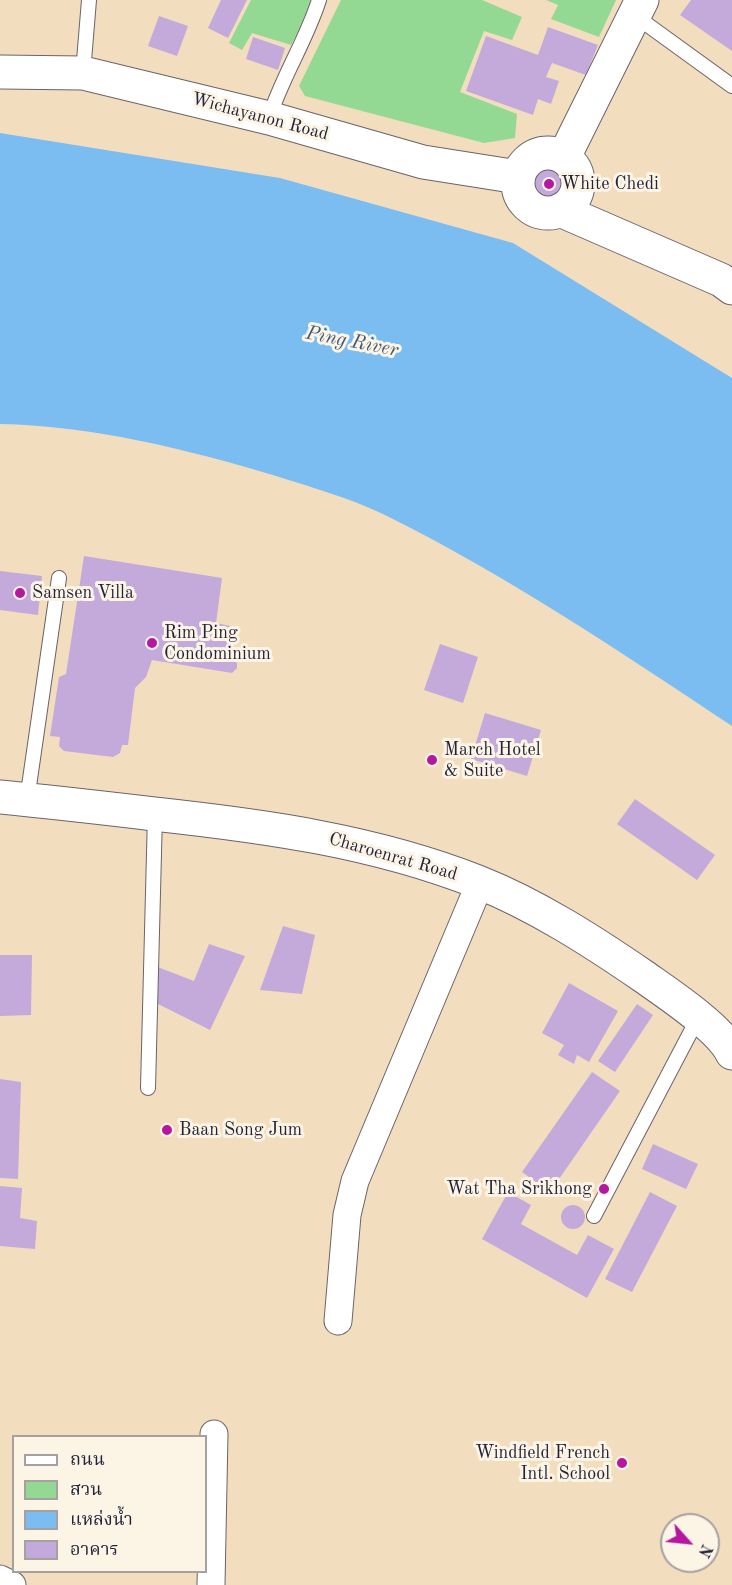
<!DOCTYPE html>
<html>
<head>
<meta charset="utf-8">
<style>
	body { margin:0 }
	#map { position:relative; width:732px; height:1585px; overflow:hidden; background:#f3ddbf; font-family:"Old Standard TT","Noto Serif Thai",serif }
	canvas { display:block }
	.legend { position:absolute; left:12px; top:1435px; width:195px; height:138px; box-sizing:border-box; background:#fcf5e5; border:2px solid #a5a1a1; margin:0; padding:8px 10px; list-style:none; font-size:18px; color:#22223b }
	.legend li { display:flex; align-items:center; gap:12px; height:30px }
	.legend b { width:30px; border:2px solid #a5a1a1 }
	.north { position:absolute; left:660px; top:1513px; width:60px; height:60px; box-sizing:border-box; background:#fcf5e5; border:2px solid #a5a1a1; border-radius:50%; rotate:117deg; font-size:16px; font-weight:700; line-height:24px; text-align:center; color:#22223b }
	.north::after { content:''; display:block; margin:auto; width:21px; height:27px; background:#b5179e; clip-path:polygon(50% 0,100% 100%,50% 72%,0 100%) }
</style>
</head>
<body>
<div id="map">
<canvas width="732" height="1585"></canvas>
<ul class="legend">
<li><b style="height:8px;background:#fff"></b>ถนน</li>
<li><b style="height:16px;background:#93d993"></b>สวน</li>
<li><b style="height:16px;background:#7bbdf1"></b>แหล่งน้ำ</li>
<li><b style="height:16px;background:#c3aadb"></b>อาคาร</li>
</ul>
<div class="north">N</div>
</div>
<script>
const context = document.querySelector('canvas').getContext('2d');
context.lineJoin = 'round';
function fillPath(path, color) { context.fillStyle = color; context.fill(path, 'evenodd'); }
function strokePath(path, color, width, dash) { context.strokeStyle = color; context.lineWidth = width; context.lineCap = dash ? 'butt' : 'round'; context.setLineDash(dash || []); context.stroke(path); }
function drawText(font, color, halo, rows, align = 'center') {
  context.font = font + ' "Old Standard TT",serif'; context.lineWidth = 6; context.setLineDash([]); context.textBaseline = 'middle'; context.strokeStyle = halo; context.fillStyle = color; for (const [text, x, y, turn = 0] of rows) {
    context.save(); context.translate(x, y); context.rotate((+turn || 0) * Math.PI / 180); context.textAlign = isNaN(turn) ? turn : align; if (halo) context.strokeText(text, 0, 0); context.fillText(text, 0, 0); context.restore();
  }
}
const green = new Path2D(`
	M251,0H311L306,17L291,45L252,33L242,50L229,43Z
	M341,0H482L522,17L512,40L484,31L460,92L517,114L515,138L484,143L305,96L299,86Z
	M546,0H616L599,37L551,19L558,5Z`);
const water = new Path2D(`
	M0,133L280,178L513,243L732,378V726C619,651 505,574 383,514C349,498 311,487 276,476C186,449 94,426 0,424Z`);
const building = new Path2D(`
	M221,0H247L228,38L208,28Z
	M691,0H732V51L680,15Z
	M159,16L188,26L177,56L148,46Z
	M548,27L598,45L586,75L552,63L546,77L559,81L551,104L538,99L533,115L466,91L486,36L538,55Z
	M253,37L285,48L278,70L246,59Z
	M534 184a15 15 0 1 1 30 0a15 15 0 1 1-30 0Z
	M84,556L222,578L216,623L235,627L229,658L237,663V668L232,673L152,660L146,677L135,688L128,745H122L120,753L113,757L64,751L59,746L60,737L50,736L59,677L66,674Z
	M0,571L42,576L38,615L0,610Z
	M440,644L478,657L463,703L424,690Z
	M485,713L541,730L527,776L471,759Z
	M635,799L715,855L697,880L617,824Z
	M283,926L315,935L302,994L260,990Z
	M209,944L245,956L210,1030L154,1002L155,966L194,981Z
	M0,955H32L31,1015L0,1016Z
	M569,983L618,1011L589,1062L577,1055L574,1064L558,1055L564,1045L542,1033Z
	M637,1004L653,1015L615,1072L598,1061Z
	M592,1072L620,1091L550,1192L522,1172Z
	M0,1079L21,1082L18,1179L0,1178Z
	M653,1144L698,1164L686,1189L642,1169Z
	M0,1186L22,1188L20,1218L37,1221L35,1249L0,1246Z
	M508,1192L531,1205L521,1224L577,1255L588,1235L614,1249L587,1298L482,1239Z
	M650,1192L677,1206L632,1292L605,1279Z
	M561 1217a12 12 0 1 1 24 0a12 12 0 1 1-24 0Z`);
const lane = new Path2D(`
	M634,15L732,86
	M83,73L89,0
	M269,118C282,77 306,41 319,0
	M27,800L59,578
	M148,1088L155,814
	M594,1216L698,1018`);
const street = new Path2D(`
	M338,1321L347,1215L355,1181L480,883
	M0,1579L12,1585
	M211,1585L214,1434`);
const secondary = new Path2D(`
	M0,72L83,73L269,118L423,162L518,177
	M518 183a30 30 0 1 1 60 0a30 30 0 1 1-60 0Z
	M564,157L642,0
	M560,210L721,280L732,288
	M0,797C51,802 103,808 154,814C264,826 374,841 478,882C536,905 592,941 643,976C667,993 720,1028 732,1053`);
const markers = [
	[549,184,6,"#b5179e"],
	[20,593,6,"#b5179e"],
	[152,643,6,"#b5179e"],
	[432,760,6,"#b5179e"],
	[167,1130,6,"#b5179e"],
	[604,1189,6,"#b5179e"],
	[622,1463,6,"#b5179e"]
];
const streetNames = [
	["Wichayanon Road",260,117,15],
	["Charoenrat Road",393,857,16]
];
const poiNames = [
	["White Chedi",561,184],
	["Samsen Villa",32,593],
	["Rim Ping",164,633],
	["Condominium",164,654],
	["March Hotel",444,750],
	["& Suite",444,771],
	["Baan Song Jum",179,1130],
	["Wat Tha Srikhong",592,1189,"right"],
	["Windfield French",610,1453,"right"],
	["Intl. School",610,1474,"right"]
];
const waterNames = [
	["Ping River",352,342,11]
];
fillPath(green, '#93d993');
fillPath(water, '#7bbdf1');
fillPath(building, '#c3aadb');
strokePath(lane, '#6b6369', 16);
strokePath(street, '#6b6369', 29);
strokePath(secondary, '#6b6369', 35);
strokePath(lane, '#fff', 14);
strokePath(street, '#fff', 27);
strokePath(secondary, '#fff', 33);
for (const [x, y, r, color] of markers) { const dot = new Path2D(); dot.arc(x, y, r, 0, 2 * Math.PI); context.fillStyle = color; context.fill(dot); strokePath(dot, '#fcf5e5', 2); }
drawText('18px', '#22223b', '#fcf5e5', streetNames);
drawText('18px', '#22223b', '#fcf5e5', poiNames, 'left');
drawText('italic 20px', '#41587b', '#fcf5e5', waterNames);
</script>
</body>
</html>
